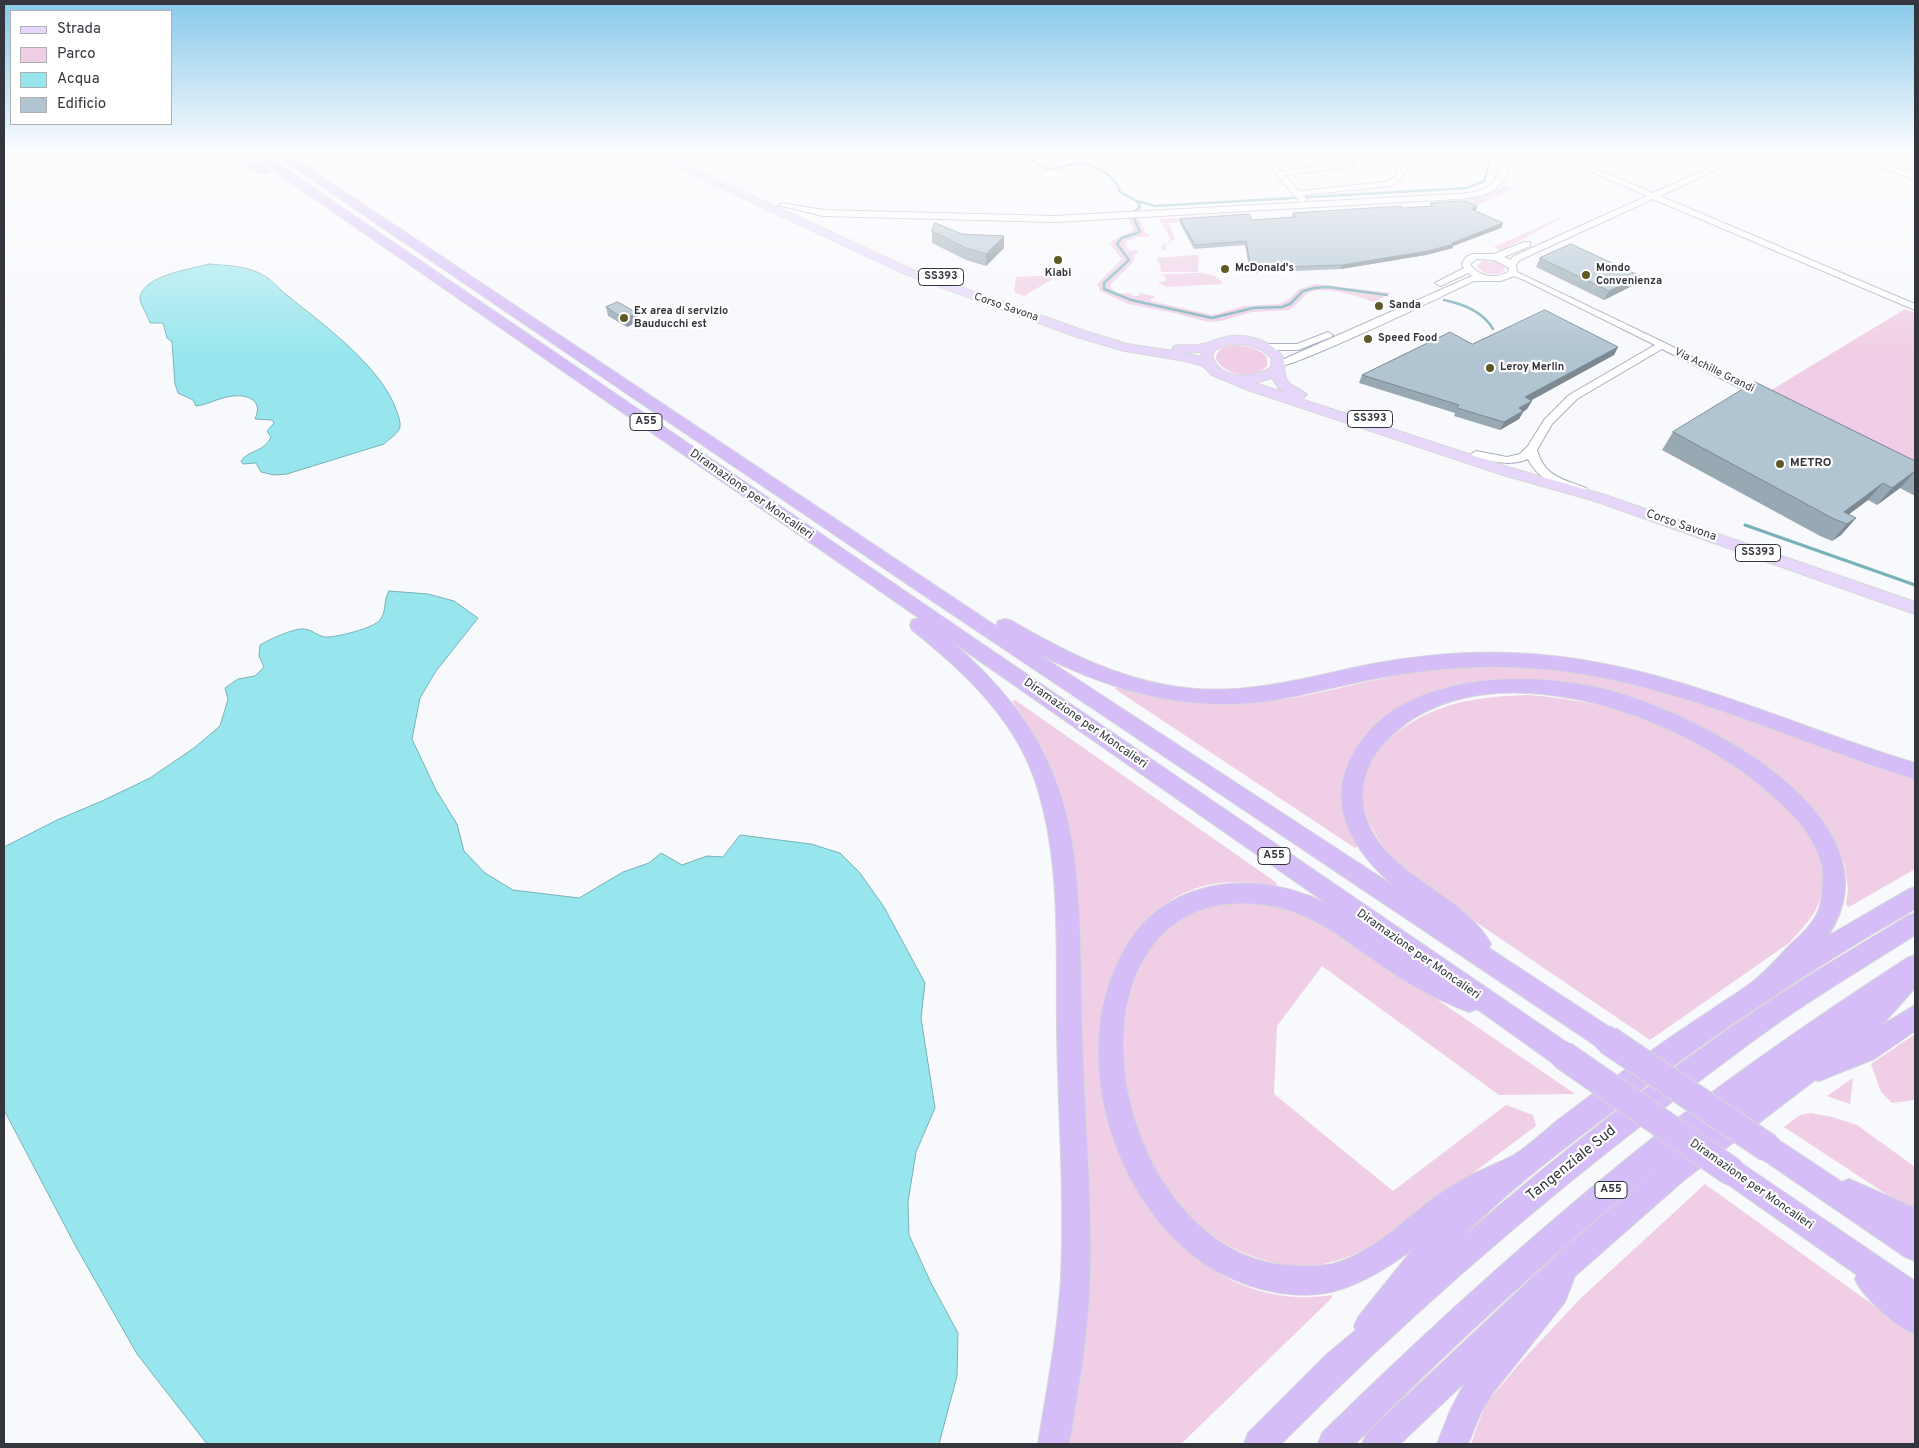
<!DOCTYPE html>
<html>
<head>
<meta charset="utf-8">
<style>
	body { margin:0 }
	#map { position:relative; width:1919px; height:1448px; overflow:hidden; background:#f8f9fd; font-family:Overpass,sans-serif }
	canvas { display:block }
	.frame { position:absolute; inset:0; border:5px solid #34363e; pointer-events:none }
	.legend { position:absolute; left:10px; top:10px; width:162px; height:115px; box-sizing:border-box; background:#fff; border:1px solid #aeafb2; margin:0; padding:6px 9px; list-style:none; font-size:15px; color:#34363e }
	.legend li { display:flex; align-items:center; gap:10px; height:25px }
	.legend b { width:25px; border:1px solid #aeafb2 }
</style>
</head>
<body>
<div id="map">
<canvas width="1919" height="1448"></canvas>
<div class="frame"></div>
<ul class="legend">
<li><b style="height:6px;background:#e6d7fa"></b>Strada</li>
<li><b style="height:14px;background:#f0cee5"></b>Parco</li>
<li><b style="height:14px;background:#97e6ed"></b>Acqua</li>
<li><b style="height:14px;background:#b1c4d1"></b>Edificio</li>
</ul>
</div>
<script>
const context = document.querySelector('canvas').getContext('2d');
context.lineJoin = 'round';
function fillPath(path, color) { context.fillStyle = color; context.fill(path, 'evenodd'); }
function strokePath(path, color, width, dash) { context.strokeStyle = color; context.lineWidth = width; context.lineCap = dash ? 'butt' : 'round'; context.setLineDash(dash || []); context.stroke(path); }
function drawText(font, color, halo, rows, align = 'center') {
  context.font = font + ' Overpass,sans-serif'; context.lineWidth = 4.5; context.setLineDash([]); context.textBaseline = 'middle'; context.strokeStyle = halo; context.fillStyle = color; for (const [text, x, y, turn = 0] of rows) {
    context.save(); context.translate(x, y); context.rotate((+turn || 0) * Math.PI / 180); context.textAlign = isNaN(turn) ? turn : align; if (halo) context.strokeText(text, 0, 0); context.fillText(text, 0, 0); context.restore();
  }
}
const green = new Path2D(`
	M1856,152H1915V173Z
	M1506,186L1545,201L1514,189L1477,205L1463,199L1479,197Z
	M1240,214L1244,218L1168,223L1175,238L1165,246L1167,250H1163L1161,246L1170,241V238L1159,219Z
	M1568,214L1505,249L1501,251L1494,247Z
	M1139,218L1146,233H1148L1150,237H1138L1126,241L1125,243L1129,251L1137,250L1138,254L1133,255L1135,258L1133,262L1110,285C1114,295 1123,294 1131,293L1132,296H1139V293L1154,296L1155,298L1150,299L1151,301L1213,315L1243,306L1280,304L1288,300L1299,289L1316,284L1392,293L1373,302C1359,296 1325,286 1310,292C1302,296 1297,306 1289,310L1252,312L1221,321L1208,322L1170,312L1128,304L1100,291L1097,284L1122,259L1110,244L1111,241L1134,230L1128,219Z
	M1192,255H1199L1198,272H1156L1162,271L1157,258Z
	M1482,261L1496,262L1503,266L1505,271C1496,277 1483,275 1477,266Z
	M1068,266L1060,275L1024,296L1014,292L1016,277L1053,275Z
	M1172,274C1188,274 1214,268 1223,284L1167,287L1159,283L1158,282L1167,281L1164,276L1158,275Z
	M1905,309L1915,313V464L1768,392Z
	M1232,345C1245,345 1257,347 1267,357V366C1253,380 1225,376 1216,359C1216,350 1223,347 1232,345Z
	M1510,666C1564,671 1620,676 1671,692C1754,718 1832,756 1915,779V869L1849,907L1846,905L1848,889L1845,866L1837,845L1810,808L1606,692L1447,688C1407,700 1368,719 1350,759C1346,767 1341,779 1342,788C1342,809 1351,825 1360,843L1355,848L1115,689L1117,687C1157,699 1201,707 1244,704C1305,700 1363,680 1423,671C1452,667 1481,667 1510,666Z
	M1528,695C1568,698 1606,705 1644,718C1703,738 1838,817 1822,893C1818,913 1802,929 1789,943L1650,1040L1442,899C1421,884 1398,868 1383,846C1374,833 1363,814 1362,798C1360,754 1402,723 1439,709C1467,698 1499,696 1528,695Z
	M1015,700L1277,883L1276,886C1226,876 1181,883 1145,922C1028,1050 1149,1324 1332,1295V1298L1181,1444H1069L1076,1408L1084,1347L1060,796L1042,749L1012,701Z
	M1254,902C1284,908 1310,917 1336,930L1575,1094L1499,1095L1322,966L1277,1026L1274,1094L1393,1191L1506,1105L1533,1115L1536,1126C1506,1148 1477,1170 1448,1192C1409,1221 1367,1258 1317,1265C1299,1268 1278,1264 1261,1259C1149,1226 1095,1075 1138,972C1146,952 1166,924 1186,914C1208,903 1231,903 1254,902Z
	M1915,1034V1100L1892,1103L1881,1092L1871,1064Z
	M1853,1078L1850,1104L1827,1096Z
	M1811,1113L1832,1117L1857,1125L1915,1167V1213L1784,1127L1800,1115Z
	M1705,1184L1915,1335V1444H1471L1485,1405L1519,1364L1581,1298Z`);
const water = new Path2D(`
	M209,264C229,266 246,265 265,276C273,281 280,290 288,296C323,324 383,368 397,412C398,416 401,422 400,427C398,434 389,439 384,444L287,474L274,475L261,472L256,463L243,464L241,461C248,450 265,452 271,437L267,431L274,423L272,420L255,419C265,398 243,393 227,397C216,399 207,405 196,406L193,400L178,393L175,384L172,342L167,338L163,323H150C148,315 139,304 140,297C144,275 192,269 209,264Z
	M389,591L428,594L454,601L478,618L436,671L420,698L412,739L436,790L457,824L464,851L485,873L513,890L579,898L623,872L649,863L661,853L682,865L707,856L723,857L740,835L811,844L840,853L860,873L884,907L925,983L921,1018L935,1108L916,1152L908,1202L909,1235L931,1283L958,1333L957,1376L939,1444H207L137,1354L75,1245L4,1110V847L57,820L102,801L150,778L194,748L220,726L228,699L225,688L238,679L255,676L264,667L259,656L260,645C268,640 294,628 303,629C311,629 318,636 325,637C335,638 374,628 380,620C387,611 383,600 389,591Z`);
const streamFar1 = new Path2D(`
	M1023,152C1030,158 1040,168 1050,169C1057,170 1066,165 1073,164C1091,162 1115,173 1120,192L1137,201L1140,207L1132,214L1140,232L1122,238L1117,244L1129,260L1104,283V289L1131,300L1212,318L1253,308L1282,307L1290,304L1303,291L1314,288L1328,287L1387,295
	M1137,201L1155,206L1467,188L1484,181L1493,152
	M1444,300C1463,304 1483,311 1493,329`);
const stream = new Path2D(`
	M1745,525L1915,585`);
const minor = new Path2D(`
	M429,152H435L440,156L455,152H468L438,161Z
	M1257,152H1265L1282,171L1345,163L1333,152H1342L1355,165L1351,167L1285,175L1299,191L1386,182L1395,177L1406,152H1414L1402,178L1391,186L1303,195L1307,200L1303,202H1300Z
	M1505,152H1513C1503,190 1496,196 1456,199L1055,222L823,216L778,205L782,203L823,210L1055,216L1456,194C1492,191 1496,186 1505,152Z
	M1545,152H1556L1653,193L1745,152H1755L1660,196L1915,304V310L1653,199L1520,260L1516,265L1517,272L1665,343L1767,395L1762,398L1758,397L1662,349L1577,399L1552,424L1537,450C1545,477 1561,478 1586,488L1588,491L1582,495C1561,489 1537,479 1528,459C1509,467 1491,461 1472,456L1471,454L1476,451L1507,457L1520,454L1528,446L1544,420L1569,395L1655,345L1524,280L1514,276L1501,281H1474C1449,293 1290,370 1275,367V363L1472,276L1468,273L1443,285L1440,286L1435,283L1464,268L1462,264L1466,257L1473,254H1494L1524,242H1530V246L1504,257L1510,260L1514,256L1647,196ZM1477,259L1494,260L1509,268L1508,272C1496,279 1478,277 1470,264Z
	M1837,152H1849L1915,175V180Z
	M1328,332L1333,335L1331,337L1298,350H1266L1261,347L1266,344H1297Z`);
const major = new Path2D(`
	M645,152H658L913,270L1085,331L1127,344L1173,351L1172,349L1174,346C1181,344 1189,346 1197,345C1207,344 1216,339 1226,337C1245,333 1271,340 1282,356C1287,364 1281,374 1288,382C1293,388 1302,389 1307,395L1301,399L1511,468L1605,495L1915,602V614L1595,501L1503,475L1248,390L1212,375L1203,366L1185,361L1125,351L1077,337L905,274ZM1230,344C1246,343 1261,346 1272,359L1271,368C1252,378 1219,381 1212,355L1216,349ZM1202,352L1200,357L1184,353ZM1272,378L1279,389L1288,394L1255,383Z`);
const highway = new Path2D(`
	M222,152H237L270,171L268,173H260Z
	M247,152H261L1572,1046L1576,1055L1572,1064L1563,1067L1554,1064L1477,1009L1469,1012C1445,1003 1421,991 1399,977C1341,940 1304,897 1228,904C1193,907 1165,925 1146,955C1082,1059 1159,1257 1287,1265C1302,1266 1317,1267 1332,1264C1375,1253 1408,1215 1444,1191C1457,1182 1470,1175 1484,1169C1494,1164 1505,1160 1514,1155C1530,1145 1544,1131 1558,1120C1591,1095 1624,1070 1658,1046C1679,1031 1701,1017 1723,1002C1732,996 1742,990 1751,983C1765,973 1778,957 1791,944C1801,935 1814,923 1819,909C1823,898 1824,876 1822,865C1814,832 1786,806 1761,786C1674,713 1485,645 1390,737C1368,758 1356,787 1366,818C1386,877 1462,892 1491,944L1489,948L1617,1032L1620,1040L1617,1048L1608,1052L1599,1048L910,586L271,152H285L996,626L998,621L1005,619L1012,621C1069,654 1128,684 1196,689C1256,693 1313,676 1372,664C1425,654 1478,650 1531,654C1670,664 1785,724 1915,763V779C1787,740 1667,677 1531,668C1476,664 1422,669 1368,680C1322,689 1276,704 1229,704C1160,705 1097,684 1037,653L1397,888C1363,861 1331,819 1345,773C1357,735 1388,708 1424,695C1478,675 1534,676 1590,686C1682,703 1909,815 1828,936L1907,890L1915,887V909C1805,972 1700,1043 1599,1122C1551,1158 1502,1196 1460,1239C1556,1156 1657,1077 1762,1006C1809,974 1859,946 1907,916L1915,913V935C1870,964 1824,991 1781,1021C1738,1051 1697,1083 1656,1114C1523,1216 1398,1326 1281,1444H1244L1248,1433L1326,1355L1356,1330L1354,1326L1359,1316L1413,1249C1389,1267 1361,1285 1331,1292C1304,1298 1277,1294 1251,1286C1231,1279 1211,1270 1194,1256C1112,1192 1072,1057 1118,962C1134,928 1156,905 1192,892C1236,876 1285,883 1326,903L951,641C994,678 1032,721 1053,774C1085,852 1079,951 1082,1034C1084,1114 1092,1195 1090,1276C1088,1332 1079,1388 1069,1444H1038C1047,1388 1058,1333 1061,1277C1065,1195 1058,1111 1057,1029C1056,946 1062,855 1033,775C1011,715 961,669 912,630L910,625L912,620L919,618Z
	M1915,955V988L1882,1025L1915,1005V1031L1874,1059L1819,1081L1815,1080L1683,1181L1583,1269L1575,1276L1565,1302L1493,1393L1481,1412L1468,1444H1437L1450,1411L1465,1382L1400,1444H1362L1367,1433L1563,1249L1664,1163C1555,1251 1453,1345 1355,1444H1318L1322,1433C1434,1323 1550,1218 1674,1121C1749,1063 1827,1010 1907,958Z
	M1768,1135L1777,1139L1842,1182L1849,1179L1915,1208V1261L1905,1257L1759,1157L1755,1148L1759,1139Z
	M1732,1159L1741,1163L1915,1281V1334C1897,1328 1862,1296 1855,1279L1857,1275L1723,1181L1719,1172L1723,1163Z`);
const highwayBridge = new Path2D(`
	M1608,1040L1768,1148
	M1563,1055L1732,1172`);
const wall = new Path2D(`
	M1431,203L1477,206L1476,210L1475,211L1503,223L1501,228L1453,246V248L1426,255L1341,269L1250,273L1245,245L1194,249L1180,223V219L1252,220L1292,217L1293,213L1429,207Z
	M932,231L962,234L1004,236V248L986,266L966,260L932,243Z
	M1540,258L1636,284L1604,300L1536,267Z
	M606,307L639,321L627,327L608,316Z
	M1472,344L1618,347L1614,355L1531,400L1532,401L1527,409L1523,412L1519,419L1500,430L1454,416L1455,413L1359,383L1362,375Z
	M1673,432L1915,461V496L1900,488L1877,505L1868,500L1849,514L1856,518L1841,535L1832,541L1820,536L1662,450Z`);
const shadedWall = new Path2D(`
	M1477,206L1476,210L1469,213L1471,209Z
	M1503,223L1501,228L1453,246V248L1426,255L1341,269L1342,265L1452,243Z
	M1004,236V248L986,266V254Z
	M1640,276L1636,284L1604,300L1609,291Z
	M637,313L639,321L627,327L624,319Z
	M1618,347L1614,355L1521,406L1525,397Z
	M1532,401L1527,409L1523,412L1519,419L1500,430L1504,422L1519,408Z
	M1915,471L1900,488L1877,505L1892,488Z
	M1883,483L1868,500L1840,521L1844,512Z
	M1856,518L1841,535L1832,541L1847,524Z`);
const building = new Path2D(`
	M1465,201L1477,206L1471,209L1503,223L1452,243L1454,244L1428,251L1342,265L1251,268L1246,241L1195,245L1180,219L1249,214L1252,220L1295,217L1293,213L1401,206L1403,208L1433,206L1431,203Z
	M935,223L962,234L1004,236L986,254L966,248L932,231Z
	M1571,244L1640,276L1609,291L1540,258Z
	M618,302L637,313L624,319L606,307Z
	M1545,310L1618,347L1525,397L1532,401L1519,408L1523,411L1504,422L1457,408L1459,405L1362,375L1450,332L1472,344Z
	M1755,382L1915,461V471L1892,488L1883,483L1844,512L1856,518L1847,524L1834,519L1673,432Z`);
const markers = [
	[1058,260,5,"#5e5925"],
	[1225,269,5,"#5e5925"],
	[1586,275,5,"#5e5925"],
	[1379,306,5,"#5e5925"],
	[624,318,5,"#5e5925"],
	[1368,339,5,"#5e5925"],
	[1490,368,5,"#5e5925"],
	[1780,464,5,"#5e5925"]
];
const farPoinames = [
	["McDonald's",1235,269],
	["Mondo",1596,269],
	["Convenienza",1596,282],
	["Kiabi",1058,274,"center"],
	["Sanda",1389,306],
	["Ex area di servizio",634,312],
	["Bauducchi est",634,325],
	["Speed Food",1378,339],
	["Leroy Merlin",1500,368]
];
const shields = [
	[941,277,45],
	[1370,419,45],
	[646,422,32],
	[1758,553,45],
	[1274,856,32],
	[1611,1190,32]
];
const shieldNames = [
	["SS393",941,277],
	["SS393",1370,419],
	["A55",646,422],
	["SS393",1758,553],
	["A55",1274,856],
	["A55",1611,1190]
];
const farStreetnames = [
	["Corso Savona",1006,308,19],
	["Via Achille Grandi",1714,371,26]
];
const poiNames = [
	["METRO",1790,464]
];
const streetNames = [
	["Diramazione per Moncalieri",751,495,35],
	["Corso Savona",1681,526,19],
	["Diramazione per Moncalieri",1085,724,35],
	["Diramazione per Moncalieri",1418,955,35],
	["Diramazione per Moncalieri",1751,1185,35]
];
const nearStreetnames = [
	["Tangenziale Sud",1572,1164,-39]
];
fillPath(green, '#f0cee5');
fillPath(water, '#97e6ed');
strokePath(water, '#79b1b8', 1);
strokePath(streamFar1, '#79b1b8', 2.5);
strokePath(stream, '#79b1b8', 3);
strokePath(minor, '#a8aec0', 2);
strokePath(major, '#d6d7d8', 2);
strokePath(highway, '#d6d7d8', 2);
fillPath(minor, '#fff');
fillPath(major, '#e6d7fa');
fillPath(highway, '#d5bdf7');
strokePath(highwayBridge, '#d6d7d8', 30, []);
strokePath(highwayBridge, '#d5bdf7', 28);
fillPath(wall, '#98a9b4');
fillPath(shadedWall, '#7c8992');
fillPath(building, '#b1c4d1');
strokePath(building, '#7c8992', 1);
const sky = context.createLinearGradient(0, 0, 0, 355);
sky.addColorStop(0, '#87c8ea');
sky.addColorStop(0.43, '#fcfcfe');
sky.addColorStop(1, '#fcfcfe00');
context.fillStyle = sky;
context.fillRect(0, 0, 1919, 355);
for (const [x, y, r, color] of markers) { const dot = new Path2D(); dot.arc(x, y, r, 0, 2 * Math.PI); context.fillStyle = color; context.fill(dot); strokePath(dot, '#fff', 2); }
drawText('bold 11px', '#34363e', '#fff', farPoinames, 'left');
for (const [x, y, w] of shields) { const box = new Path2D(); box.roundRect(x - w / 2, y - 8.5, w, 17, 4); context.fillStyle = '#fff'; context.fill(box); strokePath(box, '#34363e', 1); }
drawText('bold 11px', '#34363e', null, shieldNames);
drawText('11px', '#34363e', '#fff', farStreetnames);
drawText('bold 12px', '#34363e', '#fff', poiNames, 'left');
drawText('12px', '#34363e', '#fff', streetNames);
drawText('15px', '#34363e', '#fff', nearStreetnames);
</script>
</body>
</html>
